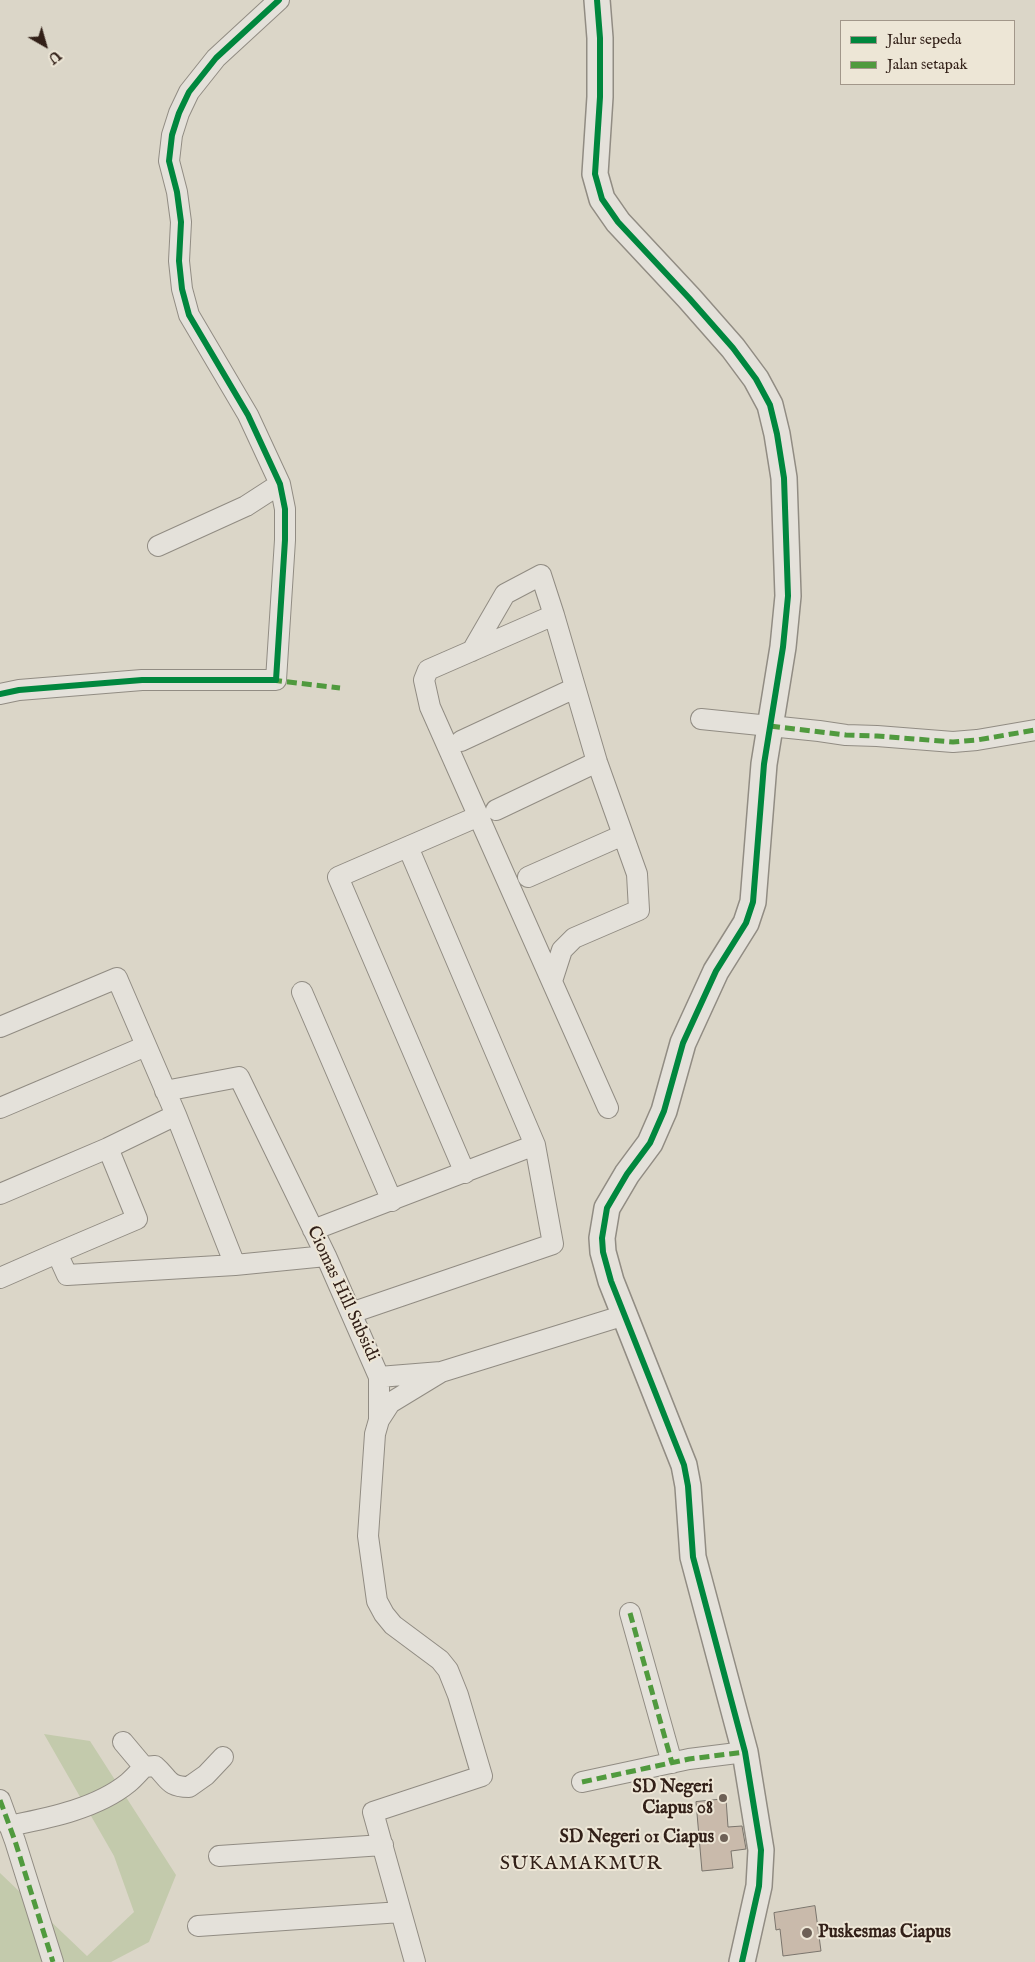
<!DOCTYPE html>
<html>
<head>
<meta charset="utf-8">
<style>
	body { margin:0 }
	#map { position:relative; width:1035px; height:1962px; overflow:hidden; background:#dbd6c8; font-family:"IM FELL English",serif }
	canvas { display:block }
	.legend { position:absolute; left:840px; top:20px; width:175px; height:65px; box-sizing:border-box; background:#ede6d6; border:1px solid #a2978a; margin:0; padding:6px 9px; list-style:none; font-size:15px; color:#322018 }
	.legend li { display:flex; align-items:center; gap:10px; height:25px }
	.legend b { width:25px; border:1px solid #a2978a }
	.north { position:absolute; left:20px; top:20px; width:50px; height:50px; -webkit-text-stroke:4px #ede6d6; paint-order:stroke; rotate:142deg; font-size:14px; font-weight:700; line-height:20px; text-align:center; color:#322018 }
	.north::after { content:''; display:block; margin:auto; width:18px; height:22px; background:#322018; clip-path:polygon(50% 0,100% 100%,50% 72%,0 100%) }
</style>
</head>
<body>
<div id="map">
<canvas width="1035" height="1962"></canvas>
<ul class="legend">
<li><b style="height:6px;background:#00873e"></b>Jalur sepeda</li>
<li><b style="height:6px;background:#509a3e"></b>Jalan setapak</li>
</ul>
<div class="north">U</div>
</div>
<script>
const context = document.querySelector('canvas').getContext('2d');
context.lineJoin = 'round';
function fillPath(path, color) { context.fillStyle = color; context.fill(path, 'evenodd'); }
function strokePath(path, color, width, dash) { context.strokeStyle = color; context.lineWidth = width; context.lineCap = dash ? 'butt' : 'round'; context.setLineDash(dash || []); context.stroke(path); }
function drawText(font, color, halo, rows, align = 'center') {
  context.font = font + ' "IM FELL English",serif'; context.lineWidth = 4; context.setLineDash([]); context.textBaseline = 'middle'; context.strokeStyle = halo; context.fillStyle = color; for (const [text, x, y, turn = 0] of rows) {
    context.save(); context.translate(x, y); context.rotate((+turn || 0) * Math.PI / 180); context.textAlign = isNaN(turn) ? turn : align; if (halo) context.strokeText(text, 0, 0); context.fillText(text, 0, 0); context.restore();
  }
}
const green = new Path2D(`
	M44,1734L90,1741L176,1875L149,1942L111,1962H0V1873L87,1956L134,1912L114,1856Z`);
const building = new Path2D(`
	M726,1799L728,1827L742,1826L746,1849L731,1851L733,1868L702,1871L696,1802Z
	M815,1906L821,1951L783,1956L780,1929L776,1930L774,1913Z`);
const minor = new Path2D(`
	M158,546L246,506L280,484
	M554,615L428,670L424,680L430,707L608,1108
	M472,651L505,594L541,575L554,615L597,762L637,874L639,910L574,938L562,950L552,981
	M0,694L19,690L142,680H276L285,540V509L280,484L248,415L189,315L182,289L179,261L181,222L177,192L169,161L172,135L179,113L189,92L216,58L279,0
	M701,719L819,731L846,735L877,736L953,742L977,740L1035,730
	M461,741L575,688
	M496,810L597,762
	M528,877L623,835
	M302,992L392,1201
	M0,1027L117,978L176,1115L235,1265
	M165,1091L239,1077L326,1256L379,1377V1420
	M0,1108L146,1046
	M108,1148L176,1115
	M465,1173L338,877L479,816
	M0,1194L108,1148L137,1219L57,1253L67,1275L235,1265L326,1256
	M313,1230L535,1145
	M0,1278L57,1253
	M351,1313L553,1244L535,1145L408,847
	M379,1377L441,1372L625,1315
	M630,1613L672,1763
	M123,1742L144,1767
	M582,1782L689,1759L745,1752
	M0,1800L15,1841L53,1962
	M9,1826C48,1818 96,1809 128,1783C134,1778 139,1772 144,1767L155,1766C169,1778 167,1787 189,1787L206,1775L223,1757
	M219,1856L383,1845
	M198,1926L401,1912
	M415,1962L373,1812L482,1776L458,1695L448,1670L440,1660L393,1625L384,1614L377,1601L368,1536L375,1434L379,1420L390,1403L441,1372`);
const tertiary = new Path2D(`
	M597,0L600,38V97L595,174L602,199L618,222L689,298L733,348L756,379L770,405L777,434L784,478L788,596L783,647L764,764L753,902L746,923L716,971L683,1043L664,1111L650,1143L627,1174L607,1208L602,1238L603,1252L611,1281L684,1465L688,1486L693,1557L745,1752L761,1850L759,1886L742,1962`);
const quiet = new Path2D(`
	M272,680L340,688
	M770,726L846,735L877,736L953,742L977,740L1035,730
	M630,1613L672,1763
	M582,1782L689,1759L745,1752
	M0,1800L15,1841L53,1962`);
const cycleway = new Path2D(`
	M597,0L600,38V97L595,174L602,199L618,222L689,298L733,348L756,379L770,405L777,434L784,478L788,596L783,647L764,764L753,902L746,923L716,971L683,1043L664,1111L650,1143L627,1174L607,1208L602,1238L603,1252L611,1281L684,1465L688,1486L693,1557L745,1752L761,1850L759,1886L742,1962
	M0,694L19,690L142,680H276L285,540V509L280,484L248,415L189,315L182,289L179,261L181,222L177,192L169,161L172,135L179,113L189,92L216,58L279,0`);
const markers = [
	[723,1798,5,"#6d6056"],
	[724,1838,5,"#6d6056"],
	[807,1933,6,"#6d6056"]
];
const streetNames = [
	["Ciomas Hill Subsidi",342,1294,65]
];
const poiNames = [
	["SD Negeri",713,1788],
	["Ciapus 08",713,1809],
	["SD Negeri 01 Ciapus",714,1838],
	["Puskesmas Ciapus",818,1933,"left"]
];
const quarterNames = [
	["SUKAMAKMUR",581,1865]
];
fillPath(green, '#c3caac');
fillPath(building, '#c9baab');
strokePath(building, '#7a746c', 1);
strokePath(minor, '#918c83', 22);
strokePath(tertiary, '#918c83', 28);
strokePath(minor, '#e4e1da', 20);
strokePath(tertiary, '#e4e1da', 25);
strokePath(quiet, '#509a3e', 5, [10, 5]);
strokePath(cycleway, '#00873e', 6);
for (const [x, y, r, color] of markers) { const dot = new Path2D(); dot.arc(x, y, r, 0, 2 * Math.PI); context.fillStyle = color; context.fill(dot); strokePath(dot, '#ede6d6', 2); }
drawText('18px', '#322018', '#ede6d6', streetNames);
drawText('bold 18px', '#322018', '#ede6d6', poiNames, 'right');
context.letterSpacing = '1px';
drawText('20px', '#322018', '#ede6d6', quarterNames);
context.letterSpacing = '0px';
</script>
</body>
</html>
